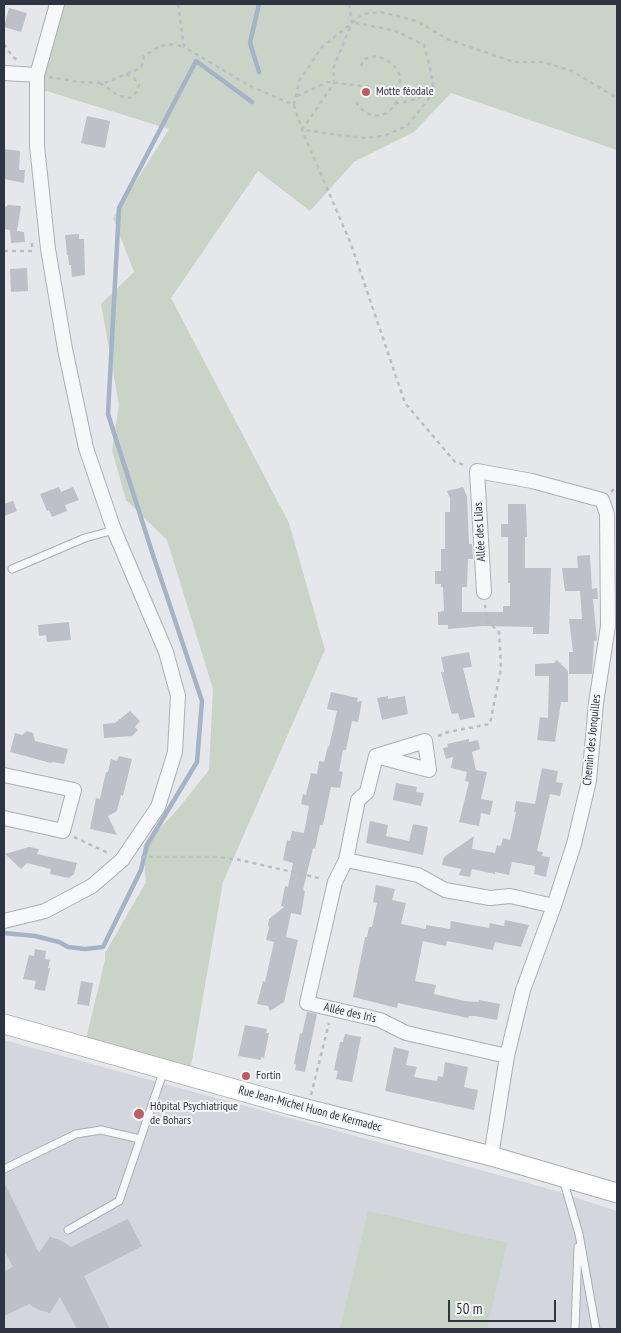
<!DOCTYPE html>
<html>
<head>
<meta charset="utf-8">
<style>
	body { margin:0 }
	#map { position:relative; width:621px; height:1333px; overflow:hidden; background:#e5e7eb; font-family:"PT Sans Narrow",sans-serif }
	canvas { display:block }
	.frame { position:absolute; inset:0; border:5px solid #2e3442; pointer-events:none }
	.scale { position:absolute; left:448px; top:1300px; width:108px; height:22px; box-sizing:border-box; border:2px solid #2e3442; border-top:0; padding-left:6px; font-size:15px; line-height:18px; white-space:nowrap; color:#2e3442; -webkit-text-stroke:4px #f5f6f8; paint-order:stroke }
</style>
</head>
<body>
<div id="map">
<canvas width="621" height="1333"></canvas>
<div class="frame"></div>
<div class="scale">50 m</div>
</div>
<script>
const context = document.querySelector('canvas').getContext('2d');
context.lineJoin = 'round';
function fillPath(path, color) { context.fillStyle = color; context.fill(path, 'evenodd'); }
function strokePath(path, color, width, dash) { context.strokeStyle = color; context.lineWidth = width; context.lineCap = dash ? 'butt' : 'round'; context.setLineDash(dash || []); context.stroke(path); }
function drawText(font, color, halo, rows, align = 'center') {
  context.font = font + ' "PT Sans Narrow",sans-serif'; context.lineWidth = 4; context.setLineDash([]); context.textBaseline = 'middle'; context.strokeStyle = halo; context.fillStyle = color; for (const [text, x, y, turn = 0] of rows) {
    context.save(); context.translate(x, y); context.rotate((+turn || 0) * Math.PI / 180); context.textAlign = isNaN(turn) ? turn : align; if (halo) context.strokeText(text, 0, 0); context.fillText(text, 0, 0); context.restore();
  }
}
const built = new Path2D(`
	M4,1040L546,1188L617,1211V1329H4Z`);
const green = new Path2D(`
	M58,4H617V150L451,93L414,132L354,162L310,211L258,171L171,298L289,523L325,650L223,882L191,1066L86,1039L105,960V953L146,882L143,847L177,810L209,770L213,689L167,540L126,500L112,450L119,405L101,304L134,272L113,218L169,129L40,89Z
	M368,1211L507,1243L487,1329H340Z`);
const stream = new Path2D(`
	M259,72L250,43L259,4
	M4,933L35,936L59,942L68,947L85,949L103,947L141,870L147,845L197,762L202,701L152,552L108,414L119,208L196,61L252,102`);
const building = new Path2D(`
	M9,8L27,13L21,32L4,27Z
	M87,116L110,121L105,148L81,143Z
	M4,149L20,151L19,170H25L24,183L4,179Z
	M8,205L21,206L17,231L11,230L24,232L25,242L11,243L10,230L4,229V208Z
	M79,234V239H84L85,275L72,277L71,265H69L68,255H67L65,235Z
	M27,268L28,291L11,292L10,269Z
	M59,487L61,492L73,487L79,500L65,505L67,511L52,517L49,510L47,511L40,494Z
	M463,487L467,497L469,544H472L473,559H468L467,587H462V612H503V606H510V583H508V537H501V524H508V504H526L527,537H525V568H551L549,634H533V627L483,626L448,629V625H438V612L444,611L443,587H441V584H435V571H441V549H445V512H450V498L447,491Z
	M13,501L17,511L4,516V504Z
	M590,555L592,589L597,588L598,599H593L597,640L594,641L592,674H569V652H573L569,619H582L580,591H565L562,568H578L577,556Z
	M69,622L71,640L47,642L46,635L39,636L38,625Z
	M469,652L472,667L463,668L475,717L460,720L458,713L452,714L451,712L441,672H444L441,657Z
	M557,660L568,671V702H561L555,742L537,740L540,717L548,718L549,676H535V664L554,663Z
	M331,692L358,698L357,702L362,701L358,722L352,721L346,750H343L339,771L343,772L340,788L331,787L323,825H320L315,849L313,848L303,890L305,891L301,915L291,913L286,937L298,940L284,1002L270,1011L268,1006L257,1004L263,981L265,982L274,942L266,940L269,928L268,925L269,919L284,907L281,906L285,886L288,887L293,863L283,860L287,840L290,841L292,831L304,833L309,806L301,804L303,794L306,795L311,773L317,774L319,761L324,762L328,746L329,747L337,711L327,709Z
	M388,696V699L405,696L408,714L382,720L377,698Z
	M130,711L140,721L135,727L138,730L132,736L104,738L103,724L115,723Z
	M27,731L33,733L35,741L68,749L64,764L52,762L51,763L10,752L15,733L22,735Z
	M469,739V742L478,740L480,749L472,752L476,770L487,772L481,799L493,801L490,815L481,813L479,826L459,822L469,782L465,781L467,772L451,768L453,757L446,759L443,748L448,747L447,744Z
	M119,756L132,759L123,796L121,795L117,811L108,816L117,835L90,829L96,798L100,799L106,772H108L111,759L117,761Z
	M542,768L558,771L556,782L563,783L560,796L550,794L537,851L543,852L542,856L550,857L546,877L534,874L535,866L512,862L509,875L495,872V874L472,869L470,877L459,875L461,869L442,865L444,857L474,836L472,849L495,853L497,845L501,846L503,838L510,840L516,812H514L516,801L535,804Z
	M396,783L417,787L416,792L424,793L421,806L393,800Z
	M370,821L388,825L386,836L409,841L413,824L428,827L423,855L366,843Z
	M29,847L39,849L37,854L77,863L74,874L69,878L50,874L51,869L27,863L21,869L5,854Z
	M376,885L395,889L392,900L406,903L401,924L426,929V925L450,929L451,921L489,928L490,923L504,926L505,920L529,925L521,947L495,942L493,950L447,941L446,946L423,941L415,981L436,985L434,994L465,1001L478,1002L479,1000L500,1004L497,1020L475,1016H469L468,1018L398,1003L397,1008L353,997L365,937H367L369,927H372L377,903L373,902Z
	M35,949L46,951L45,959L50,960L48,968H50L45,991L34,989L36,981L23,979L29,955L34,956Z
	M81,981L93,983L89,1006L77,1004Z
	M307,1012L317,1014L305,1072L295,1070L296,1064H294L300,1033L302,1034Z
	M245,1025L267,1029L266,1033H269L264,1058L261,1057V1060L238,1056Z
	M345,1034L361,1037L352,1082L336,1079L338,1071L334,1070L340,1042H343Z
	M394,1047L409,1051L406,1065L417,1067L414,1077L437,1081L438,1076L443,1077L445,1062L468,1067L464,1087L478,1090L474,1110L385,1091Z
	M4,1182L39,1253L50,1237L60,1240L71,1247L128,1219L142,1246L84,1276L110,1329H77L60,1297L50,1313L39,1310L29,1304L4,1316V1271L13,1267L4,1250Z`);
const path = new Path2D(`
	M178,4L184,47L250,86L294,105L302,130L351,244L405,403L455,462L464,465
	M349,4L352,22L333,69L334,83L302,130L363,138L384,136L407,126L434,92L430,68L424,45L396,31L352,22
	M4,44L12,56L17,60
	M49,77L79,82L104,83L141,68L144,56C160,46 165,41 184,47
	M100,83L119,96L130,98L138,91L139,85L134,78L125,74
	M297,96L328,82L399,90C403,69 395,65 378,56L364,59L361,66
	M356,102C366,118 385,122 396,102C397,99 398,94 399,90
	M395,103L407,102L432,93
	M294,105L299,81L322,47L363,14L381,12L417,21L447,39L514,62H543L572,71L617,98
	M4,251H32V241
	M611,492L617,486
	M438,736L448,732L490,724L501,668L499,632L487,621L485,605
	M74,837L110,854
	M141,857H219L240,860L323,879
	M311,1095L329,1023`);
const lane = new Path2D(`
	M12,569L85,538L114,530
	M4,1169L76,1134L101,1130L140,1139
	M563,1179L579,1234L596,1329
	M68,1230L119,1201L164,1070
	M575,1329L578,1247`);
const street = new Path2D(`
	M4,73L37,75
	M484,592L477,471L532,481L602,500L607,514L608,626L596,703L589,781L574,844L554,906L523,990L507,1056L491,1156
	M376,756L425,741L429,770L376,756L367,792L358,800L346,860L335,882L307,1003L380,1020L406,1033L507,1056
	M4,775L74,790L63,831L4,818
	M346,860L418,875L445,890L490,898L510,896L554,906
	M4,921L45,911L92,886L122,860L158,807L175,752L178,696L166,652L114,530L86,448L65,349L48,249L37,146V75L57,4`);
const secondary = new Path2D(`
	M4,1024L291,1105L491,1156L617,1193`);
const markers = [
	[366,92,5,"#c15962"],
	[246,1076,5,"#c15962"],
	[139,1114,6,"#c15962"]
];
const poiNames = [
	["Motte féodale",376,92],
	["Fortin",256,1076],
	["Hôpital Psychiatrique",150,1107],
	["de Bohars",150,1121]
];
const streetNames = [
	["Allée des Lilas",480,532,-93],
	["Chemin des Jonquilles",592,740,-84],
	["Allée des Iris",350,1013,13],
	["Rue Jean-Michel Huon de Kermadec",310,1109,15]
];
fillPath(built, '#d3d6dd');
fillPath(green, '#c9d4c7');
strokePath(stream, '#a4b3c7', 4.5);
fillPath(building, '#bdc0c7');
strokePath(lane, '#aaaeb5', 9);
strokePath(street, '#aaaeb5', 16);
strokePath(secondary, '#aaaeb5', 21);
strokePath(path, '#bbbdc3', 2.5, [4, 4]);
strokePath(lane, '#f7f8fa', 7);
strokePath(street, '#f7f8fa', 14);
strokePath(secondary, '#fff', 19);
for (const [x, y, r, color] of markers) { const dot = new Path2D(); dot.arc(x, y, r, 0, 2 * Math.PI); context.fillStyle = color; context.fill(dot); strokePath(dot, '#f5f6f8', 2); }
drawText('12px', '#2e3442', '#f5f6f8', poiNames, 'left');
drawText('12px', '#2e3442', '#f5f6f8', streetNames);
</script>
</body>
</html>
